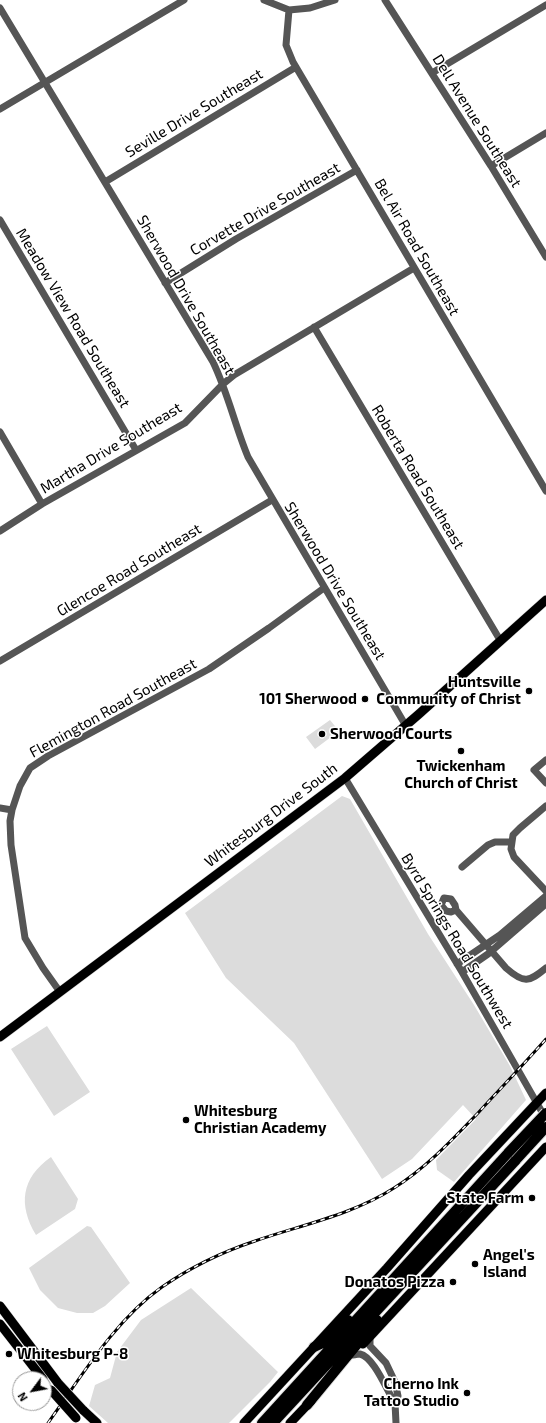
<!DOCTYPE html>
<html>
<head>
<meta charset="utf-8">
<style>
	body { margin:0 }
	#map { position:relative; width:546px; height:1423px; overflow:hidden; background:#fff; font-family:"Exo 2",sans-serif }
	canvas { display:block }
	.north { position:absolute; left:12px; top:1371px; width:40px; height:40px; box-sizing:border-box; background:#fff; border:1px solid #999; border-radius:50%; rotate:238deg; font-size:11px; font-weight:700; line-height:16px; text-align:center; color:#000 }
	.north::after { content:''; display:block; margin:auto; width:14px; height:18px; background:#000; clip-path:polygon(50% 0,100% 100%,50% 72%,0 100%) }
</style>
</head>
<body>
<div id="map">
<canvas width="546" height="1423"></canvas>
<div class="north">N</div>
</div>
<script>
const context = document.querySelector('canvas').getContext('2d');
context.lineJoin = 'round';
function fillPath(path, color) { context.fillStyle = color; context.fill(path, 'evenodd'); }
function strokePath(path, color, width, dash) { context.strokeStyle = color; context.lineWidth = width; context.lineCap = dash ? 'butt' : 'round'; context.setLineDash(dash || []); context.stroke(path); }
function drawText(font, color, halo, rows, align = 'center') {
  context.font = font + ' "Exo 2",sans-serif'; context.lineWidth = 3; context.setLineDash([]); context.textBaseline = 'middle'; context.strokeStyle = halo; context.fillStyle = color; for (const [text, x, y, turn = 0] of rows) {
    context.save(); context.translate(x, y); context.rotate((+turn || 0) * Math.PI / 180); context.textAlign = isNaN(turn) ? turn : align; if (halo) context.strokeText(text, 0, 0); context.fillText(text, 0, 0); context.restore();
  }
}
const green = new Path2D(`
	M330,720L339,731L315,749L306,737Z
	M342,796L350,799L428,934L474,1005L510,1066L526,1100L454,1182L437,1170L436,1160L476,1119L463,1105L412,1159L382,1179L294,1043L226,978L185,913Z
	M47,1026L90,1092L54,1116L11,1049Z
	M51,1157L78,1199L75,1209L36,1235C18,1205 21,1178 51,1157Z
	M87,1226L91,1227L130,1283L105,1306L93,1313H77L58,1308L40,1290L29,1268Z
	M191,1288L278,1372L270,1382L229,1423H108L89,1406L95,1385L110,1378L117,1352L141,1320Z`);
const minor = new Path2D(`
	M264,0L289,10L310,8L335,0
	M385,0L491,166L546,257
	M0,8L213,362C228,393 235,426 248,457L406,726
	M289,10L286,45L293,62L546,491
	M432,73L546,5
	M0,109L184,0
	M491,166L546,133
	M105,182L296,67
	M0,220L136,450
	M165,283L236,239L357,170
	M314,327L500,640
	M0,432L42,504
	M0,531L42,504L185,423L223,384L234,375L414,268
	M0,661L272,500
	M546,760L534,770L546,783
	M345,778L462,972L546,1119
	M546,806L520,828L513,835L511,849L514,857L546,891
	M0,808L12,810
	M462,867L488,845L495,842H511
	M444,898L451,899L455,905L456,910L451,912L446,911L441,905Z
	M456,910L506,968C524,984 529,982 546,968
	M457,964L500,935L546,896
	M462,972L488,954L546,904
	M60,992L43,968L25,938L11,845L10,821L12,810L20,786L30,768L48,756L209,669L269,628L324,588
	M370,1337V1346L386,1363L395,1382L398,1396L395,1403L396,1423
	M353,1355C356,1355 358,1354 360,1354C374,1357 387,1391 395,1403`);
const major = new Path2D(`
	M0,1037L345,778L419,714L546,600
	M0,1306L58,1383
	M0,1324L43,1379
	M363,1344L546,1147
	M83,1410L97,1423
	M244,1423L387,1268L469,1175L546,1093
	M290,1423L311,1401`);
const highway = new Path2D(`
	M314,1347L325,1342L348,1320
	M307,1405L377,1320
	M262,1423L509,1152
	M273,1423L516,1160`);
const rail = new Path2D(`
	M48,1423C81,1377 115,1320 162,1287C191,1267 222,1252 255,1241C301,1225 352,1215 394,1188C426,1168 452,1140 478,1113C501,1088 524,1064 546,1039`);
const majorBridge = new Path2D(`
	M58,1383L83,1410
	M51,1390L76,1418`);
const highwayBridge = new Path2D(`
	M509,1152L546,1113
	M516,1160L546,1127`);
const markers = [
	[529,691,4,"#000"],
	[365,699,4,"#000"],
	[322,734,4,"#000"],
	[461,751,4,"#000"],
	[186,1120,4,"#000"],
	[532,1198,4,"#000"],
	[475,1264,4,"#000"],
	[453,1282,4,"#000"],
	[9,1354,4,"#000"],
	[467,1393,4,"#000"]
];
const streetNames = [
	["Seville Drive Southeast",194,113,-31],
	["Dell Avenue Southeast",477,121,58],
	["Corvette Drive Southeast",265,209,-30],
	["Bel Air Road Southeast",417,247,60],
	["Sherwood Drive Southeast",186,295,60],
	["Meadow View Road Southeast",73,318,59],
	["Martha Drive Southeast",111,448,-31],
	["Roberta Road Southeast",418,477,59],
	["Glencoe Road Southeast",129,570,-31],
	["Sherwood Drive Southeast",335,581,59],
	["Flemington Road Southeast",113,708,-29],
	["Whitesburg Drive South",271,815,-37],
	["Byrd Springs Road Southwest",457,941,59]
];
const poiNames = [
	["Huntsville",521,682],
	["Community of Christ",521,699],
	["101 Sherwood",357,699],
	["Sherwood Courts",330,734,"left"],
	["Twickenham",461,766,"center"],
	["Church of Christ",461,783,"center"],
	["Whitesburg",194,1111,"left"],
	["Christian Academy",194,1128,"left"],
	["State Farm",524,1198],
	["Angel's",483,1255,"left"],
	["Island",483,1272,"left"],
	["Donatos Pizza",445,1282],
	["Whitesburg P-8",17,1354,"left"],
	["Cherno Ink",459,1384],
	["Tattoo Studio",459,1401]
];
fillPath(green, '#dcdcdc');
strokePath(major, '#dbdbdb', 10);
strokePath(highway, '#dbdbdb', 12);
strokePath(minor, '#555', 7);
strokePath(major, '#000', 9);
strokePath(highway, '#000', 10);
strokePath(rail, '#000', 3);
strokePath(rail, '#fff', 1.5, [4.5]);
strokePath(majorBridge, '#dbdbdb', 10, []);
strokePath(highwayBridge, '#dbdbdb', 12, []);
strokePath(majorBridge, '#000', 9);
strokePath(highwayBridge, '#000', 10);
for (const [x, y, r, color] of markers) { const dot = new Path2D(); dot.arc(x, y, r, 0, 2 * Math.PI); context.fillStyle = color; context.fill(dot); strokePath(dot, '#fff', 1.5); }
drawText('15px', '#000', '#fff', streetNames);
drawText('bold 15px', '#000', '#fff', poiNames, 'right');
</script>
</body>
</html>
